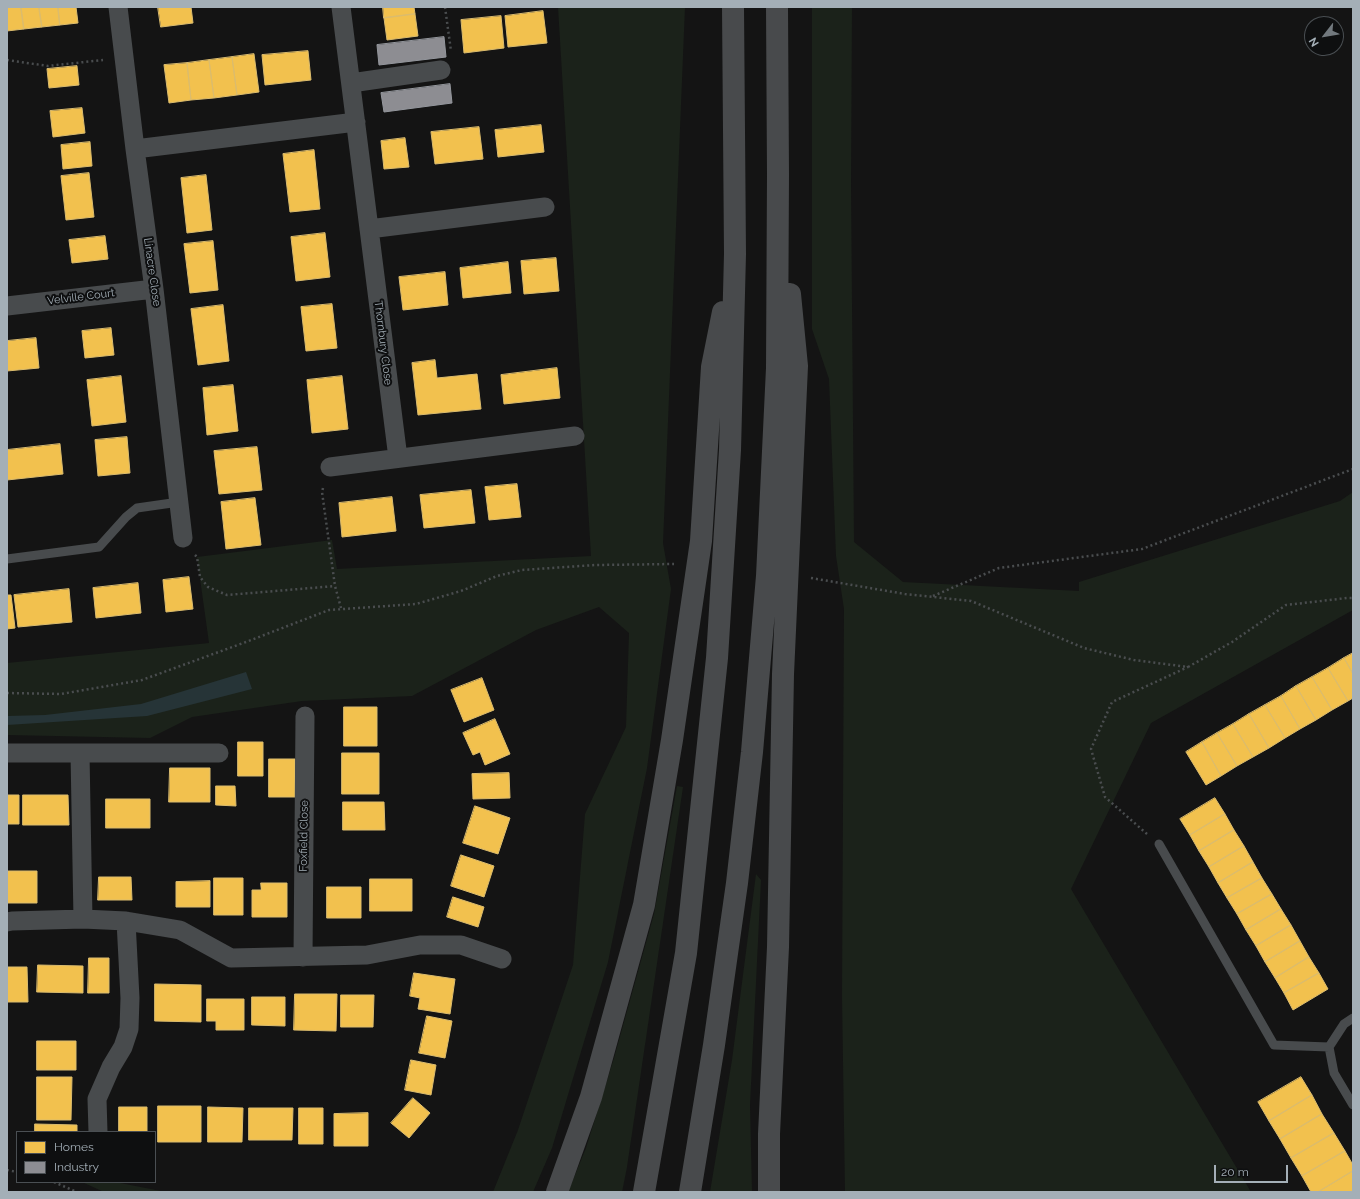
<!DOCTYPE html>
<html>
<head>
<meta charset="utf-8">
<style>
	body { margin:0 }
	#map { position:relative; width:1360px; height:1199px; overflow:hidden; background:#141414; font-family:Raleway,sans-serif }
	canvas { display:block }
	.frame { position:absolute; inset:0; border:8px solid #a4afb7; pointer-events:none }
	.legend { position:absolute; left:16px; top:1131px; width:140px; height:52px; box-sizing:border-box; background:#0e0f10; border:1px solid #4a4f53; margin:0; padding:5px 7px; list-style:none; font-size:12px; color:#a4afb7 }
	.legend li { display:flex; align-items:center; gap:8px; height:20px }
	.legend b { width:20px; border:1px solid #4a4f53 }
	.north { position:absolute; left:1304px; top:16px; width:40px; height:40px; box-sizing:border-box; background:#0e0f10; border:1px solid #4a4f53; border-radius:50%; rotate:239deg; font-size:11px; font-weight:700; line-height:16px; text-align:center; color:#a4afb7 }
	.north::after { content:''; display:block; margin:auto; width:14px; height:18px; background:#72797e; clip-path:polygon(50% 0,100% 100%,50% 72%,0 100%) }
	.scale { position:absolute; left:1214px; top:1165px; width:74px; height:18px; box-sizing:border-box; border:2px solid #a4afb7; border-top:0; padding-left:5px; font-size:12px; line-height:14px; white-space:nowrap; color:#a4afb7; -webkit-text-stroke:3px #0e0f10; paint-order:stroke }
</style>
</head>
<body>
<div id="map">
<canvas width="1360" height="1199"></canvas>
<div class="frame"></div>
<ul class="legend">
<li><b style="height:11px;background:#f2c14e"></b>Homes</li>
<li><b style="height:11px;background:#8d8d92"></b>Industry</li>
</ul>
<div class="north">N</div>
<div class="scale">20 m</div>
</div>
<script>
const context = document.querySelector('canvas').getContext('2d');
context.lineJoin = 'round';
function fillPath(path, color) { context.fillStyle = color; context.fill(path, 'evenodd'); }
function strokePath(path, color, width, dash) { context.strokeStyle = color; context.lineWidth = width; context.lineCap = dash ? 'butt' : 'round'; context.setLineDash(dash || []); context.stroke(path); }
function drawText(font, color, halo, rows, align = 'center') {
  context.font = font + ' Raleway,sans-serif'; context.lineWidth = 4; context.setLineDash([]); context.textBaseline = 'middle'; context.strokeStyle = halo; context.fillStyle = color; for (const [text, x, y, turn = 0] of rows) {
    context.save(); context.translate(x, y); context.rotate((+turn || 0) * Math.PI / 180); context.textAlign = isNaN(turn) ? turn : align; if (halo) context.strokeText(text, 0, 0); context.fillText(text, 0, 0); context.restore();
  }
}
const green = new Path2D(`
	M558,7H685L663,543L671,589L647,768L608,962L552,1148L533,1192H493L518,1130L573,965L585,814L626,727L629,633L599,607L536,630L412,696L302,701L192,717L150,738L7,735V663L209,643L197,557L332,540L337,569L591,556Z
	M812,7H852L851,184L854,542L903,582L1079,591V582L1340,501L1353,492V610L1151,723L1071,889L1251,1192H845L842,996L844,609L836,556L829,379L812,329Z
	M677,786L683,787L627,1167L622,1192H568L586,1148L614,1058L654,914Z
	M756,874L761,880L750,1105L752,1192H710L732,1060Z
	M82,1182H115L166,1192H104Z`);
const water = new Path2D(`
	M246,672L252,689L147,716L7,725V716L45,715L141,704Z`);
const homes = new Path2D(`
	M7,7H21L24,29L7,31Z
	M21,7H39L42,27L24,29Z
	M39,7H58L60,25L42,27Z
	M58,7H76L78,23L60,25Z
	M158,7H191L193,23L161,27Z
	M383,7H414L415,14L384,18Z
	M543,11L547,43L508,47L505,16Z
	M415,14L418,36L387,40L384,18Z
	M501,16L504,48L464,53L461,20Z
	M308,51L311,80L265,85L262,55Z
	M254,54L259,92L237,95L232,57Z
	M232,57L237,95L214,98L209,60Z
	M209,60L214,98L191,100L187,63Z
	M187,63L191,100L169,103L164,65Z
	M77,66L79,85L49,88L47,69Z
	M82,108L85,133L53,137L50,111Z
	M541,125L544,152L498,157L495,130Z
	M479,127L483,159L435,164L431,132Z
	M405,138L409,167L384,169L381,141Z
	M90,142L92,166L63,169L61,145Z
	M314,150L320,209L290,212L283,154Z
	M89,173L94,217L66,220L61,176Z
	M206,175L212,230L187,233L181,178Z
	M325,233L330,277L296,281L291,237Z
	M105,236L108,259L72,263L69,240Z
	M213,241L218,290L190,293L184,244Z
	M556,258L559,291L524,294L521,261Z
	M508,262L511,293L463,298L460,268Z
	M445,272L448,305L403,310L399,277Z
	M332,304L337,348L306,351L301,307Z
	M223,305L229,361L198,365L191,309Z
	M111,328L114,355L85,358L82,331Z
	M36,338L39,368L7,371V341Z
	M435,360L437,378L477,374L481,409L418,415L412,363Z
	M557,368L560,398L504,404L501,375Z
	M121,376L126,422L92,426L87,380Z
	M342,376L348,429L312,433L307,380Z
	M233,385L238,431L207,435L203,388Z
	M127,437L130,473L98,476L95,440Z
	M60,444L63,474L7,480V450Z
	M257,447L262,490L219,494L214,451Z
	M517,484L521,517L489,520L485,487Z
	M471,490L475,523L424,528L420,495Z
	M392,497L396,531L342,537L339,503Z
	M255,498L261,545L226,549L221,502Z
	M189,577L193,609L166,612L163,580Z
	M138,583L141,613L96,618L93,588Z
	M69,589L72,622L18,627L14,595Z
	M7,595H11L15,628L7,629Z
	M1353,653V674L1344,658Z
	M1344,658L1353,674V698L1348,701L1328,668Z
	M1328,668L1348,701L1332,710L1312,677Z
	M1312,677L1332,710L1316,720L1296,686Z
	M482,678L494,710L464,722L451,690Z
	M1296,686L1316,720L1300,729L1281,696Z
	M1281,696L1300,729L1285,738L1265,705Z
	M1265,705L1285,738L1269,748L1249,714Z
	M344,707H377V746H344Z
	M1249,714L1269,748L1253,757L1233,724Z
	M495,719L510,754L485,765L480,752L473,755L463,733Z
	M1233,724L1253,757L1237,766L1217,733Z
	M1217,733L1237,766L1221,776L1202,742Z
	M238,742H263V776H238Z
	M1202,742L1221,776L1206,785L1186,752Z
	M342,753H379V794H342Z
	M269,759H295V797H269Z
	M170,768H210V802H169Z
	M509,773L510,798L473,799L472,774Z
	M216,786H235L236,806L216,805Z
	M7,795H19V824H7Z
	M23,795H68L69,825H23Z
	M1215,798L1225,814L1190,835L1180,819Z
	M106,799H150V828H106Z
	M343,802H384L385,830H343Z
	M475,806L510,818L498,854L463,843Z
	M1225,814L1234,830L1199,851L1190,835Z
	M1234,830L1244,846L1209,867L1199,851Z
	M1244,846L1253,862L1218,883L1209,867Z
	M461,855L494,866L484,897L451,886Z
	M1253,862L1262,878L1227,898L1218,883Z
	M7,871H37V903H7Z
	M99,877H131L132,900H98Z
	M214,878H243V915H214Z
	M1262,878L1272,894L1237,914L1227,898Z
	M370,879H412V911H370Z
	M210,881V907H176V882Z
	M261,883H287V917H252V890H261Z
	M327,887H361V918H327Z
	M1272,894L1281,909L1246,930L1237,914Z
	M453,897L484,907L478,927L447,917Z
	M1281,909L1291,925L1256,946L1246,930Z
	M1291,925L1300,941L1265,962L1256,946Z
	M1300,941L1309,957L1275,978L1265,962Z
	M1309,957L1319,973L1284,993L1275,978Z
	M89,958H109V993H88Z
	M38,965L83,966V993L37,992Z
	M7,967H27L28,1002H7Z
	M414,973L455,979L450,1014L418,1009L420,998L410,996Z
	M1319,973L1328,989L1293,1010L1284,993Z
	M155,984L201,985V1022L155,1021Z
	M295,994H337L336,1031L294,1030Z
	M341,995H374L373,1027H341Z
	M252,997H285V1026L252,1025Z
	M207,999H244V1030H216V1021H207Z
	M427,1016L452,1021L445,1058L419,1053Z
	M37,1041H76V1070H37Z
	M411,1060L436,1065L431,1095L405,1090Z
	M37,1077H72L71,1120H37Z
	M1301,1077L1312,1095L1269,1121L1258,1102Z
	M1312,1095L1322,1114L1280,1139L1269,1121Z
	M413,1098L430,1113L409,1138L391,1123Z
	M158,1106H201V1142H158Z
	M119,1107H147V1132H119Z
	M208,1107L243,1108L242,1142H208Z
	M249,1108H293L292,1140H249Z
	M299,1108H323V1144H299Z
	M368,1113V1146H334V1114Z
	M1322,1114L1334,1133L1291,1158L1280,1139Z
	M35,1124L77,1125V1132H35Z
	M1334,1133L1345,1151L1302,1176L1291,1158Z
	M1345,1151L1353,1165V1171L1318,1192H1311L1302,1176Z
	M1353,1171V1192H1318Z`);
const industry = new Path2D(`
	M444,37L446,57L379,65L377,45Z
	M450,84L452,103L384,112L381,93Z`);
const path = new Path2D(`
	M445,7L451,51
	M7,60L48,66L103,60
	M323,488L322,492L335,586L341,608
	M195,555L197,557L200,577L208,587L227,595L335,586
	M811,578L905,594L971,601L1084,648L1134,660L1188,667L1232,642L1286,605L1347,598H1353
	M933,596L999,568L1142,549L1353,469
	M7,693L61,694L142,680L246,642L329,610L416,604L461,591L497,576L522,570L595,565L674,564
	M1147,834L1105,797L1091,749L1112,702L1188,667
	M7,1170L17,1172
	M54,1182L77,1192`);
const service = new Path2D(`
	M7,559L99,547L126,517L137,508L179,502
	M1159,844L1274,1045L1329,1047
	M1353,1018L1344,1024L1329,1047L1334,1073L1353,1105`);
const minor = new Path2D(`
	M118,7L135,149L154,289L183,538
	M341,7L398,458
	M351,83L441,70
	M135,149L356,122
	M369,229L545,207
	M7,306L154,289
	M330,467L575,436
	M7,753H219
	M80,753L83,919
	M7,922L12,921L83,919L126,921L180,930L231,958L367,955L420,945H461L502,959
	M303,957L305,716
	M98,1132L97,1099L111,1067L123,1047L129,1029L130,998L126,921`);
const trunk = new Path2D(`
	M557,1192L591,1097L644,905L672,740L701,541L712,367L723,312
	M644,1192L686,953L717,658L730,450L735,254L733,7
	M690,1192L714,1045L737,883L752,752L767,576L777,368L778,175L777,7
	M769,1192V1134L778,947L783,674L797,366L790,294`);
const streetNames = [
	["Linacre Close",152,272,82],
	["Velville Court",81,297,-7],
	["Thornbury Close",383,343,83],
	["Foxfield Close",304,836,-89]
];
fillPath(green, '#1b221a');
fillPath(water, '#263437');
fillPath(homes, '#f2c14e');
strokePath(homes, '#dbbc6e', 1);
fillPath(industry, '#8d8d92');
strokePath(industry, '#94979d', 1);
strokePath(path, '#4a4d4f', 2.5, [2, 3]);
strokePath(service, '#484b4d', 9);
strokePath(minor, '#484b4d', 19);
strokePath(trunk, '#484a4c', 22);
drawText('11px', '#a4afb7', '#0e0f10', streetNames);
</script>
</body>
</html>
